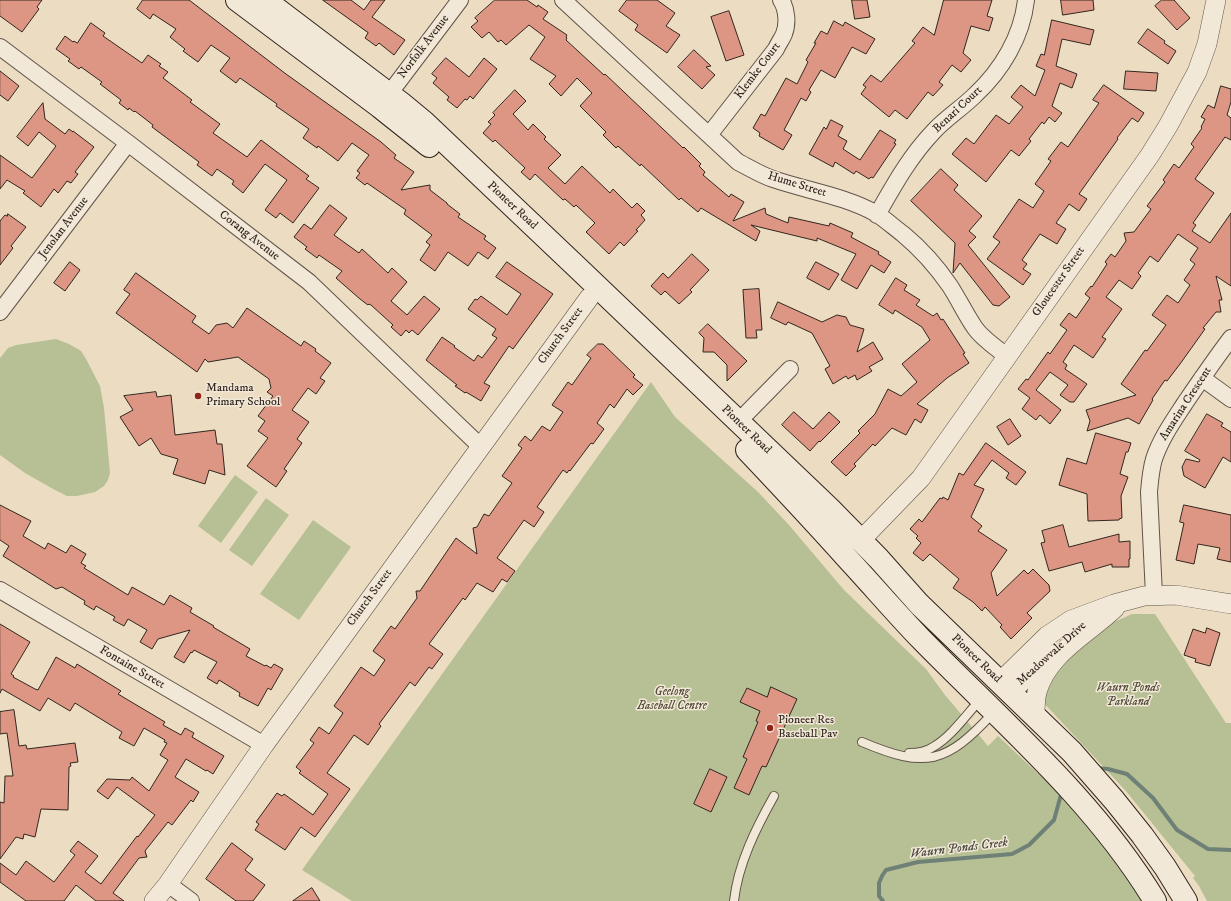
<!DOCTYPE html>
<html>
<head>
<meta charset="utf-8">
<style>
	body { margin:0 }
	canvas { display:block; background:#ebdcc2 }
</style>
</head>
<body>
<canvas width="1231" height="901"></canvas>
<script>
const context = document.querySelector('canvas').getContext('2d');
context.lineJoin = 'round';
function fillPath(path, color) { context.fillStyle = color; context.fill(path, 'evenodd'); }
function strokePath(path, color, width, dash) { context.strokeStyle = color; context.lineWidth = width; context.lineCap = dash ? 'butt' : 'round'; context.setLineDash(dash || []); context.stroke(path); }
function drawText(font, color, halo, rows, align = 'center') {
  context.font = font + ' "IM FELL DW Pica",serif'; context.lineWidth = 3; context.setLineDash([]); context.textBaseline = 'middle'; context.strokeStyle = halo; context.fillStyle = color; for (const [text, x, y, turn = 0] of rows) {
    context.save(); context.translate(x, y); context.rotate((+turn || 0) * Math.PI / 180); context.textAlign = isNaN(turn) ? turn : align; if (halo) context.strokeText(text, 0, 0); context.fillText(text, 0, 0); context.restore();
  }
}
const green = new Path2D(`
	M56,339L69,344L81,351L86,359L100,386L104,408L107,440L110,473L108,480L104,486L95,492L77,496H67L53,489L25,473L0,455V358L8,348L16,345Z
	M651,382L675,417L758,492L789,525L844,590L926,669L945,695L988,746L998,736L1065,799L1108,850L1142,901H352L302,870Z
	M235,475L258,492L221,543L198,526Z
	M266,498L289,515L252,566L229,550Z
	M313,520L351,547L299,620L260,594Z
	M1132,614H1155L1226,723H1231V901H1207L1199,886L1193,878L1195,876L1125,790L1041,700L1051,674L1105,626Z`);
const stream = new Path2D(`
	M1097,768L1108,769L1127,774L1153,798L1177,830L1208,849L1231,850
	M883,901L879,896V883L882,876L886,870L918,862L1012,854L1029,845L1054,820L1062,791`);
const building = new Path2D(`
	M0,0H42L37,7L39,9L22,32L0,16Z
	M143,0H189L286,74L381,142L396,155L394,158L414,172L401,190L430,185V190L447,203V204L460,214L458,217L486,236L484,239L496,248L488,259L478,252L468,266L448,252L435,271L420,260L430,245L426,242L432,235L404,214L406,210L367,183L365,185L356,178L360,173L357,171L369,155L352,143L338,161L318,146L317,148L303,138L309,129L276,106L277,104L240,78L236,83L220,71L230,58L211,45L198,62L183,51L185,49L170,37L176,29L153,14L150,19L137,9Z
	M323,0H351L364,10L371,0H385L372,17L405,40L394,55L379,43L376,46L365,38L368,33Z
	M495,0H527L537,7L538,5L548,12L543,19L567,35L566,37L567,38L566,40L604,75L605,74L683,148L684,147L701,164L699,166L705,172L703,175L729,197L731,194L744,202L733,221L765,208L766,214L788,223L789,217L829,226L830,223L853,233L851,237L879,252L878,254L891,262L884,273L871,265L857,289L841,280L856,254L817,238V241L751,225L760,231L756,241L701,208L698,212L681,198L679,200L641,164L640,166L618,146L616,148L603,135L606,132L580,106L592,93L577,78L561,96L549,84L556,76L530,59L545,37L529,25L506,45L501,40L498,42L489,32L482,38L471,27L478,21L475,18Z
	M627,0H657L675,13L666,26L680,35L667,53L635,30L638,25L619,11Z
	M852,0H867L870,17L855,19Z
	M944,0H992L987,16L993,18L989,31L971,26L963,53L971,60L961,72L952,65L939,82L943,85L933,96L928,92L907,119L895,110L889,117L861,94L866,87L863,85L871,75L881,82L915,43L912,41L923,27L934,35Z
	M1061,0H1093L1094,10L1063,15Z
	M1162,0H1174L1190,18L1177,30L1155,6Z
	M729,11L744,55L726,61L711,17Z
	M1052,20L1094,30L1090,45L1062,39L1056,66L1077,74L1072,88L1060,83L1052,106L1062,113L1055,122L1049,117L1044,124L1042,122L1029,139L1031,141L1019,156L1011,150L986,182L952,154L966,138L974,144L996,115L1009,124L1023,107L1011,97L1021,85L1035,96L1045,70L1036,66L1041,54L1044,55Z
	M834,21L843,26L845,22L875,39L866,54L852,47L835,78L821,70L809,90L811,92L806,101L801,98L784,130L792,135L783,150L759,136L760,133L753,128L761,114L765,116L786,78L797,84L808,62L806,60L816,43H814L821,31L827,34Z
	M91,23L105,33L103,36L142,63L148,55L161,64L159,66L168,72L163,78L192,100L190,102L220,124L213,133L247,157L261,140L309,176L306,179L319,188L293,223L280,213L276,218L265,210L287,180L265,164L243,193L232,184L234,181L217,169L212,176L197,165L199,162L152,127L153,125L135,111L134,112L129,108L128,110L119,103L121,100L100,84L102,82L81,67L79,69L68,61L70,59L56,49L65,36L73,42L74,41L77,43Z
	M1148,29L1165,41L1164,43L1176,51L1168,64L1138,43Z
	M694,50L711,66L706,67L715,75L702,89L678,67Z
	M446,58L469,77L484,58L497,69L473,99L470,96L467,100L465,99L457,108L447,100L449,97L433,83L437,78L432,74Z
	M0,71L19,86L8,101L0,95Z
	M1126,71L1158,73L1156,91L1124,89Z
	M1104,85L1144,113L1138,122L1132,118L1117,138L1118,139L1079,194L1087,199L1079,211L1069,204L1056,223L1066,229L1057,244L1040,234L1022,260L1027,264L1023,269L1031,274L1023,285L987,259L1000,242L993,237L1019,199L1033,208L1044,191L1035,184L1051,161L1048,159L1061,142L1068,147L1099,103L1093,100Z
	M1221,86L1231,89V102L1227,115L1231,118V140L1225,137L1195,179L1214,193L1193,223L1196,225L1192,231L1210,243L1231,213V286L1216,276L1222,300H1219L1221,312H1216L1203,328L1205,329L1180,364L1167,381L1165,380L1152,399L1153,400L1139,424L1128,418L1087,431L1090,421L1086,410L1136,395L1121,384L1145,350L1147,351L1166,325L1152,315L1167,295L1178,303L1190,285L1184,280L1195,264L1190,260L1198,248L1178,234L1158,262L1150,256L1138,273L1141,276L1132,289L1119,280L1106,297L1122,309L1102,337L1106,339L1093,358L1074,345L1063,362L1067,365L1065,369L1087,384L1074,402H1070L1060,395L1068,385L1050,372L1036,390L1061,410L1050,424L1040,415L1036,420L1022,409L1030,398L1018,389L1026,379L1028,380L1048,352L1050,354L1067,330L1060,325L1069,313L1076,318L1090,298L1085,294L1091,286L1092,287L1107,264L1105,262L1111,254L1115,257L1126,241L1124,233L1134,232L1151,209L1147,206L1165,182L1163,180L1174,164L1179,168L1194,147L1191,144L1202,128L1201,127L1205,119L1201,117L1208,105L1214,108Z
	M515,90L526,101L513,114L528,130L533,124L546,137L544,139L561,155L548,168L565,184L582,166L610,193L613,189L632,208L637,203L645,211L641,215L645,220L636,230L638,231L624,246L620,242L609,254L586,232L595,223L576,205L574,207L565,199L563,200L535,174L530,180L521,172L525,168L495,140L493,142L483,133L491,124L488,122L495,115L493,113Z
	M43,103L45,119L65,134L69,129L73,132V131L94,147L75,172L78,174L71,183L67,181L58,193L54,189L41,207L23,193L25,191L7,180L0,189V155L32,178L56,146L39,132L28,146L17,137Z
	M831,120L843,126L838,136L847,141L843,149L860,160L880,130L896,140L894,143L896,144L873,178L871,177L869,179L856,171L854,174L835,162L833,167L809,154L824,127L826,129Z
	M941,169L958,185L954,190L982,216L969,231L976,237L968,245L1010,297L999,306L993,305L960,263L953,273L955,243L911,201Z
	M330,205L347,218L334,235L359,253L362,249L388,273L392,268L407,282L391,301L407,315L424,296L440,309L418,335L412,330L409,333L406,330L401,336L391,327L393,325L371,305L369,304L368,305L360,299L336,278L342,271L319,255L317,258L305,249L307,247L294,237L304,224L311,229Z
	M8,214L26,227L11,246L13,248L0,265V221L5,215L7,216Z
	M692,254L709,270L690,290L692,292L679,304L665,291L661,295L651,286L663,273L668,278Z
	M70,262L80,270L65,291L54,283Z
	M507,262L553,294L513,349L509,346L484,383L490,386L481,401L466,392L465,393L455,386L457,385L426,360L442,337L455,346L454,347L474,361L478,355L482,358L497,338L492,335L496,329L468,309L475,299L477,300L481,296L507,315L521,294L496,277Z
	M816,262L839,274L829,290L807,278Z
	M136,273L196,316L192,322L209,334L216,325L227,323L233,328L247,308L301,346L304,341L316,349L315,351L331,363L320,378L325,381L316,394L308,388L292,410L309,422L297,439L302,443L284,469L287,471L276,487L247,466L268,438L258,431L265,421L258,416L273,396L267,392L271,388L269,379L238,357L208,362L205,359L197,372L116,313L130,294L124,290Z
	M896,278L907,285L904,290L920,300L916,305L933,316L937,313L941,320L943,319L965,353L963,354L969,363L947,378L917,404L928,410L921,423L915,419L906,435L892,428L875,446L873,444L854,464L856,466L846,476L831,462L860,433L858,431L875,414L888,389L901,396L917,382L902,364L930,340L922,327L895,310L893,314L879,305Z
	M759,289L762,330H756L757,338H746L743,290Z
	M778,302L822,322L837,315L846,317L850,325L864,329L857,352L873,342L883,359L869,367L872,371L857,380L855,375L848,379L846,376L833,384L825,369L830,366L812,333L788,322L786,325L771,318Z
	M708,324L747,361L727,381V365L714,352H703L704,338L699,333Z
	M598,344H603L635,375L633,377L643,385L633,395L627,389L614,408L610,404L597,423L604,429L593,444L591,443L570,471L569,470L567,473L563,470L537,507L544,512L534,527L524,520L497,558L515,571L507,582L502,579L493,592L477,583L465,600L463,598L429,644L443,654L432,669L429,667L415,686L410,682L379,724L381,726L368,745L354,735L327,773L350,789L315,837L301,827L285,850L255,830L259,824L256,822L277,793L282,796L284,794L313,815L328,794L299,773L301,771L296,767L314,743L310,740L319,727L329,734L343,713L334,706L361,667L374,676L385,660L373,651L391,626L395,629L417,598L416,591H420L456,538L477,554L473,528L477,527L484,514L489,516L512,483L502,476L522,448L518,445L525,436L531,441L542,426L550,431L563,412L552,405L568,382L572,385L591,358L587,355Z
	M156,392L157,397L171,395L175,435L215,430L217,444H222L225,475L209,470L205,484L173,474L178,459L161,454L151,438L139,446L120,417L133,410L124,396Z
	M794,412L813,429L829,412L840,422L820,442L819,441L810,451L782,425Z
	M1207,414L1223,423L1221,426L1231,432V462L1223,457L1205,488L1184,476L1182,467L1186,459L1199,462L1200,460L1185,451Z
	M1010,419L1021,436L1008,445L997,427Z
	M1096,433L1131,443L1128,452H1126L1120,474L1128,477L1121,496L1122,518L1119,519V520L1088,521L1087,494L1059,485L1067,458L1086,464Z
	M986,443L1026,472L1016,485L1006,478L1009,473L992,460L974,485L984,489L971,517L982,526L978,531L1007,550L991,573L997,596L1024,570L1028,574L1033,569L1049,585L1050,591L1027,613L1032,618L1011,639L1000,627L1002,625L985,607L982,611L973,602L953,588L959,579L930,554L923,561L913,553L921,543L916,538L918,536L910,529L919,519L922,522L940,498L942,499L943,497L948,500L959,473L963,475Z
	M0,505L31,521L23,536L45,549L48,543L66,553L71,545L86,554L81,563L86,566L84,568L128,595L132,587L164,605L170,595L192,608L190,612L214,626L213,627L250,649L246,656L265,666L266,665L271,668L274,664L283,669L271,690L268,688L258,706L239,696L240,693L219,680L217,684L207,678L217,662L194,650L192,653L191,652L184,663L174,657L190,630L158,639L152,649L140,642L147,630L128,619L124,626L113,620L115,617L96,606L94,610L84,604L85,601L62,587L56,589L3,556L9,546L0,540Z
	M1184,505L1231,515V562L1217,559L1220,548L1198,544L1194,564L1176,560L1184,523L1180,522Z
	M1063,525L1069,547L1119,534V542L1130,541V559H1129V567H1112V564L1085,572L1082,562L1049,571L1041,543L1045,542L1042,531Z
	M0,624L30,642L11,674L14,676L13,677L35,689L38,690L56,657L75,668L77,664L121,691L118,694L165,722L163,725L181,735L185,728L194,733L192,737L224,756L213,774L207,770L206,771L186,759L175,777L199,792L193,802L191,800L172,825L168,822L145,851L147,857L139,858L113,893L124,901H96L76,885L64,901H26L0,882V863L16,875L26,861L54,882L75,855L70,851L78,841L98,856L85,872L101,884L137,836L138,837L155,815L117,787L108,799L97,791L107,779L130,780L132,777L149,791L168,760L160,755L167,743L164,742L165,740L144,728L134,746L119,738L122,732L75,703L70,711L48,698L40,711L2,689L0,693Z
	M1207,628L1220,633L1210,666L1195,662L1196,659L1184,655L1193,629L1205,633Z
	M771,687L797,699L766,767L762,766L749,795L734,788L747,759L743,757L758,722L756,721L760,711L740,702L747,688L767,697Z
	M14,710L19,746L26,745L27,749L75,743L78,762L70,763L71,766L69,767L68,810L41,809L35,837L24,834L23,839L16,837L0,859V802L4,803L5,776H13L7,733L0,734V712Z
	M710,769L727,777L711,812L694,804Z
	M232,843L253,859L245,870L265,885L253,901H236L206,879Z
	M312,888L320,901H293Z`);
const service = new Path2D(`
	M862,742C926,769 946,764 993,713
	M909,753C917,753 926,752 933,747C951,737 966,715 980,700
	M734,901C738,864 756,828 774,796`);
const minor = new Path2D(`
	M563,0L738,162C750,168 761,175 773,179C808,191 845,196 877,214C886,220 895,228 903,234C921,249 937,267 950,286C959,300 966,315 975,328C983,339 996,348 1007,356
	M0,47L128,143L309,282L480,446
	M389,94L460,0
	M709,135L776,49C778,44 782,39 784,34C788,24 787,9 781,0
	M877,215C894,185 910,156 934,131C946,118 962,108 975,95C1002,70 1022,36 1026,0
	M0,312L128,143
	M1202,378L1231,399
	M738,422L790,369
	M0,590L264,745
	M1154,595L1149,492C1150,480 1151,469 1154,459C1161,438 1174,420 1185,403C1200,381 1215,359 1231,338
	M168,884L191,901`);
const tertiary = new Path2D(`
	M861,540L921,478L1150,155L1168,126L1197,72L1207,44L1216,0
	M1000,682L1047,636L1071,620L1114,604L1144,596L1176,595L1231,604
	M1011,692L1050,654
	M1035,716C1035,708 1035,700 1037,692C1048,653 1088,634 1115,608
	M154,901L168,884L264,745L589,298`);
const secondary = new Path2D(`
	M237,0L380,107L429,146
	M265,0L401,103L424,122L581,271L830,509L879,559L919,604L1072,752L1114,800L1142,835L1165,867L1186,901
	M747,450C781,486 814,521 847,558C872,585 896,613 921,639C1003,723 1094,800 1155,901`);
const markers = [
	[198,396,4,"#8f2418"],
	[770,728,4,"#8f2418"]
];
const streetNames = [
	["Norfolk Avenue",424,47,-53],
	["Klemke Court",758,71,-53],
	["Benari Court",958,110,-43],
	["Hume Street",797,185,17],
	["Pioneer Road",512,206,43],
	["Jenolan Avenue",64,228,-53],
	["Corang Avenue",249,236,38],
	["Gloucester Street",1059,282,-55],
	["Church Street",561,336,-54],
	["Amarina Crescent",1186,404,-57],
	["Pioneer Road",746,430,44],
	["Church Street",370,598,-54],
	["Meadowvale Drive",1052,654,-42],
	["Pioneer Road",976,659,44],
	["Fontaine Street",132,668,30]
];
const poiNames = [
	["Mandama",206,389],
	["Primary School",206,403],
	["Pioneer Res",778,721],
	["Baseball Pav",778,735]
];
const parkNames = [
	["Waurn Ponds",1128,689],
	["Parkland",1128,703],
	["Geelong",672,693],
	["Baseball Centre",672,707]
];
const waterNames = [
	["Waurn Ponds Creek",959,849,-7]
];
fillPath(green, '#b6c094');
strokePath(stream, '#6f8077', 4);
fillPath(building, '#dd9683');
strokePath(building, '#32261f', 1);
strokePath(service, '#605448', 10);
strokePath(minor, '#605448', 18);
strokePath(tertiary, '#605448', 20);
strokePath(secondary, '#32261f', 24);
strokePath(service, '#f2e8d7', 8);
strokePath(minor, '#f2e8d7', 16);
strokePath(tertiary, '#f2e8d7', 19);
strokePath(secondary, '#f2e8d7', 22);
for (const [x, y, r, color] of markers) { const dot = new Path2D(); dot.arc(x, y, r, 0, 2 * Math.PI); context.fillStyle = color; context.fill(dot); strokePath(dot, '#f2e8d7', 1.5); }
drawText('12px', '#32261f', '#f2e8d7', streetNames);
drawText('12px', '#32261f', '#f2e8d7', poiNames, 'left');
drawText('italic 12px', '#534c3c', '#f2e8d7', parkNames);
drawText('italic 13px', '#4c4c44', '#f2e8d7', waterNames);
</script>
</body>
</html>
